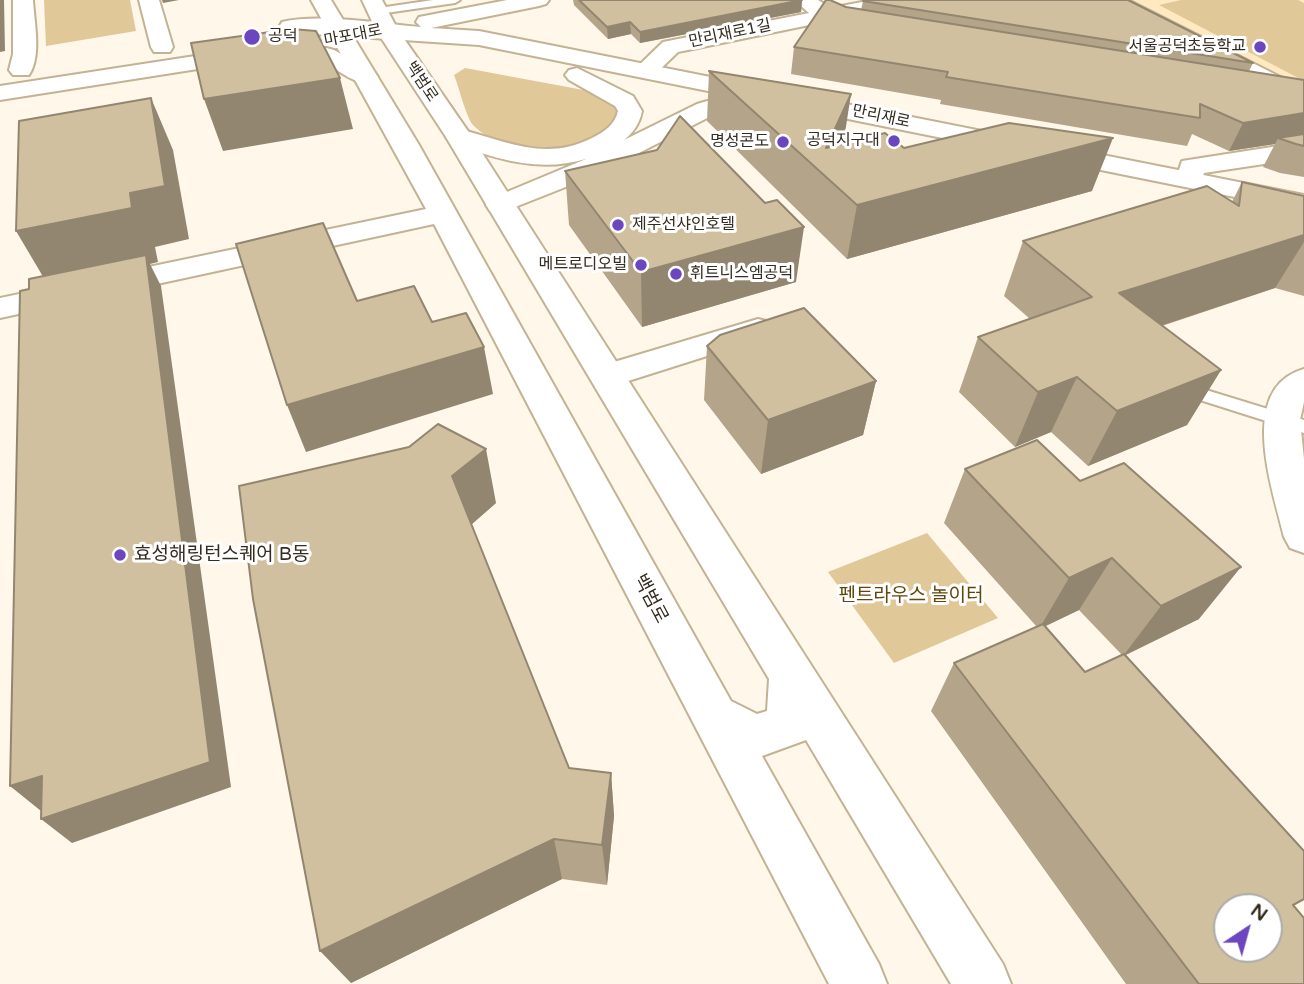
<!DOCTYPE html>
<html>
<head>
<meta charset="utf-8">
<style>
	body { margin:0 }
	#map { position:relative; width:1304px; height:984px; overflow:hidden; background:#fef7ea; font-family:"Varela Round",sans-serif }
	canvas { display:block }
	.north { position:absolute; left:1213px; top:893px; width:70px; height:70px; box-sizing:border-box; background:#fff; border:2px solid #aeaba6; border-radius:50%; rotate:36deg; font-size:19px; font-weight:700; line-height:28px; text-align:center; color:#342d21 }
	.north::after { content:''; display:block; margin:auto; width:24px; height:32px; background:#6c46bf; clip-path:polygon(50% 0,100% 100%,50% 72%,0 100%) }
</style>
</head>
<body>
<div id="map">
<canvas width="1304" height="984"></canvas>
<div class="north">N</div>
</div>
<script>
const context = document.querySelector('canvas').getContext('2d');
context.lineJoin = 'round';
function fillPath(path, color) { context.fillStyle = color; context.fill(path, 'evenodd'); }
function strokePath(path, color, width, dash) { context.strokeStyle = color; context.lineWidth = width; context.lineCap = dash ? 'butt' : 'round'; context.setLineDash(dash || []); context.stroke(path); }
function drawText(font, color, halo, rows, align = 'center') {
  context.font = font + ' "Varela Round","Noto Sans KR",sans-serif'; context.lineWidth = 6; context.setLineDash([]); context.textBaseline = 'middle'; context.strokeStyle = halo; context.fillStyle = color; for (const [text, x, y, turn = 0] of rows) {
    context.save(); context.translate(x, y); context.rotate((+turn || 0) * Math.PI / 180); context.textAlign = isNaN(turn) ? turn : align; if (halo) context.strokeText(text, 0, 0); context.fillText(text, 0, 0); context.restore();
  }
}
const built = new Path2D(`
	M1128,0H1304V94Z`);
const green = new Path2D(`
	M44,0H130L136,31L46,46Z
	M1181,0H1298L1304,3V81L1159,5Z
	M465,68L589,91L610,99L624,117C614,125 602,139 590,143C554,155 501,154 473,125C466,117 459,87 454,75Z
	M927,533L998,618L894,663L828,572Z`);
const lane = new Path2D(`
	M433,0H460L455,3L379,14L374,11L379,8Z
	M1206,390L1304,420V433L1200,400L1197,396Z`);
const street = new Path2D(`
	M13,0H33C34,21 42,56 29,75H13L9,70L13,54Z
	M139,0H159L173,47L170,52H154L151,47Z
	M794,0H818L831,8L872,0H913L910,4L846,18L875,23L878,28L875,33C858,37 838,32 824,22L678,52L653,76H637L633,71L663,42L809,13Z
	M1102,0H1128L1304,89V105L1105,4Z
	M758,319L770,322L774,329L770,336L606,388L594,384L589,376L594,368Z`);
const secondary = new Path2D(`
	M311,0H331L419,145L731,701L757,714L767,711L769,679L446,137L376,30L362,0H382L398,30L472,137L1003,964L1011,984H951L806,740L762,756L879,964L887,984H829L434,224L0,318V298L426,209Z
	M1304,142V158L1204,173L1200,184L1190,186L1180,184L1176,178L1182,161Z
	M1304,369V402L1300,420L1304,459V553L1290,548L1284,537C1273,490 1236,388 1304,369Z`);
const primary = new Path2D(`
	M507,0H549L546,4L539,6L431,28L479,31L1304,195V211L749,99L746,105L715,114L596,175L500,213L490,211L486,205L490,199L586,159C539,173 495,159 450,142L446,137L450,132L459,129C506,141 545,162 592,138C604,132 615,125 618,111L615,106L569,80L565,75L569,70L577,68L633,96L642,111C640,123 633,133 624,140L697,104L728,95L479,45L282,32L279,27L282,22C319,13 382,24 421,27L416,22L419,17Z
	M296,40L334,50L374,72L378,77L374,82C353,87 336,66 316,59C307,56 297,54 288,52L285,47L288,42Z
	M247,48L255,50L258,55L255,60L0,100V86Z`);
const wall = new Path2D(`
	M573,0H802L801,12L640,43L631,34L608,39L574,5Z
	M863,1L1253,63L1249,71L1304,80V177L1280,173L1263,167L1275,144L1229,151L1192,134L1187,146L940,104L941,100L791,74L794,47L846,7L861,10Z
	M709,71L843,144L904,148L1092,191L847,259L707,121Z
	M565,171L796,282L642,327L569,225Z
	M1242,182L1304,196V296L1275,288L1162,326L1221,370L1187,425L1088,466L1051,432L1015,447L959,392L978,337L1030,319L1004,296L1023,241L1232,202Z
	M707,346L876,381L863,435L761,474L704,400Z
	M1037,440L1199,619L1126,655L1304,851V899L1293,906L1304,984H1126L931,711L954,663L1037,627L944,523L965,469ZM1079,610L1122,655L1085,672L1046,626Z
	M409,447L496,503L471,525L569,768L611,773L614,816L607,885L562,879L351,983Z`);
const shadedWall = new Path2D(`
	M0,0H4L5,51L0,52Z
	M162,0H179L163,3Z
	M802,0L801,12L640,43V32Z
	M630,22L631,34L608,39L607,27Z
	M340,78L353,129L223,151L204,99Z
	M851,94L843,146L826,148Z
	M151,98L173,150L189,239L155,247L158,262L150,264L161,286L231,787L72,843L41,819L48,285L16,231L130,193Z
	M1304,113V139L1278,138L1275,144L1229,151L1243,123Z
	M1113,138L1092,191L847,259L857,205Z
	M804,227L796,282L642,327L641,272Z
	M1304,235V242L1275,288L1093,348L1119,293Z
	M484,347L493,394L306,452L287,405Z
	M1221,370L1187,425L1088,466L1117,411Z
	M1077,377L1051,432L1015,447L1038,392Z
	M876,381L863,435L761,474L768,420Z
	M486,449L496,503L465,530L452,476Z
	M1112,558L1079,610L1039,629L1069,578Z
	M1241,567L1199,619L1123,656L1161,606Z
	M611,773L614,816L607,885L602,845Z
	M42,776L71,801L41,811L10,786Z
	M554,839L562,879L351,983L320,951Z`);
const building = new Path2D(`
	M579,0H802L640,32L630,22L607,27Z
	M826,0H830L846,7L1304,80V113L1243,123L1200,104V118L946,77L948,72L794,47Z
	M870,0H1128L1253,63L863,1Z
	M292,29L316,31L340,78L204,99L191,43Z
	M709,71L851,94L826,148L885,133L904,148L1009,123L1113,138L857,205Z
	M151,98L165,186L130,193L132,208L16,231L19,121Z
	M680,116L765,203L777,200L804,227L641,272L565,171L657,150Z
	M1304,134V146L1296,144L1278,138Z
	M1242,182L1304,196V235L1119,293L1221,370L1117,411L1077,377L1038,392L978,337L1092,297L1023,241L1207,186L1239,206Z
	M323,223L357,301L414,286L432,322L466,313L484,347L287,405L236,244Z
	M146,255L210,762L41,819L42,776L10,786L20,291L29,289V279Z
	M804,308L876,381L768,420L707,346L720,335Z
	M438,424L486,449L452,476L569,768L611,773L602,845L554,839L320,951L253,599L239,486L409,447Z
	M1037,440L1080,481L1124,463L1241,567L1161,606L1112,558L1069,578L965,469Z
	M1043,624L1085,672L1124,654L1304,851V899L1293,905L1304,918V984H1199L954,663ZM1227,907H1269V949H1227Z`);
const markers = [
	[252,37,9,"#6c46bf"],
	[1260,47,7,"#6c46bf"],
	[894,141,7,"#6c46bf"],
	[783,142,7,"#6c46bf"],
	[618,225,7,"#6c46bf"],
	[641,265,7,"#6c46bf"],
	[676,274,7,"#6c46bf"],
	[120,555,7,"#6c46bf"]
];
const farStreetnames = [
	["만리재로1길",730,34,-12],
	["마포대로",353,36,-11],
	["백범로",421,82,56],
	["만리재로",881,117,12]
];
const farPoinames = [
	["공덕",268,37,"left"],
	["서울공덕초등학교",1246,47],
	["공덕지구대",880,141],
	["명성콘도",769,142],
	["제주선샤인호텔",632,225,"left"],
	["메트로디오빌",627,265],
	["휘트니스엠공덕",690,274,"left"]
];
const poiNames = [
	["효성해링턴스퀘어 B동",134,555]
];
const parkNames = [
	["펜트라우스 놀이터",911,596]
];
const streetNames = [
	["백범로",650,599,62]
];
fillPath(built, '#ffe9c1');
fillPath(green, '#e1c899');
strokePath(lane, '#c3b293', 4);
strokePath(street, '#c3b293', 4);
strokePath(secondary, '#c3b293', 4);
strokePath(primary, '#c3b293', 4);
fillPath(lane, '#fff');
fillPath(street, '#fff');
fillPath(secondary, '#fff');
fillPath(primary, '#fff');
fillPath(wall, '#b4a58a');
fillPath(shadedWall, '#928670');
fillPath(building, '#d1c0a0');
strokePath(building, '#928670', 2);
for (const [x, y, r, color] of markers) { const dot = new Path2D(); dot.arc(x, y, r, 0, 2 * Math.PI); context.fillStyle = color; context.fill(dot); strokePath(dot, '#fff', 2.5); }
drawText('16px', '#342d21', '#fff', farStreetnames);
drawText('16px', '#342d21', '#fff', farPoinames, 'right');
drawText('19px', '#342d21', '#fff', poiNames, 'left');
drawText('19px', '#60470b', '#fff', parkNames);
drawText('19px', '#342d21', '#fff', streetNames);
</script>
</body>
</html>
